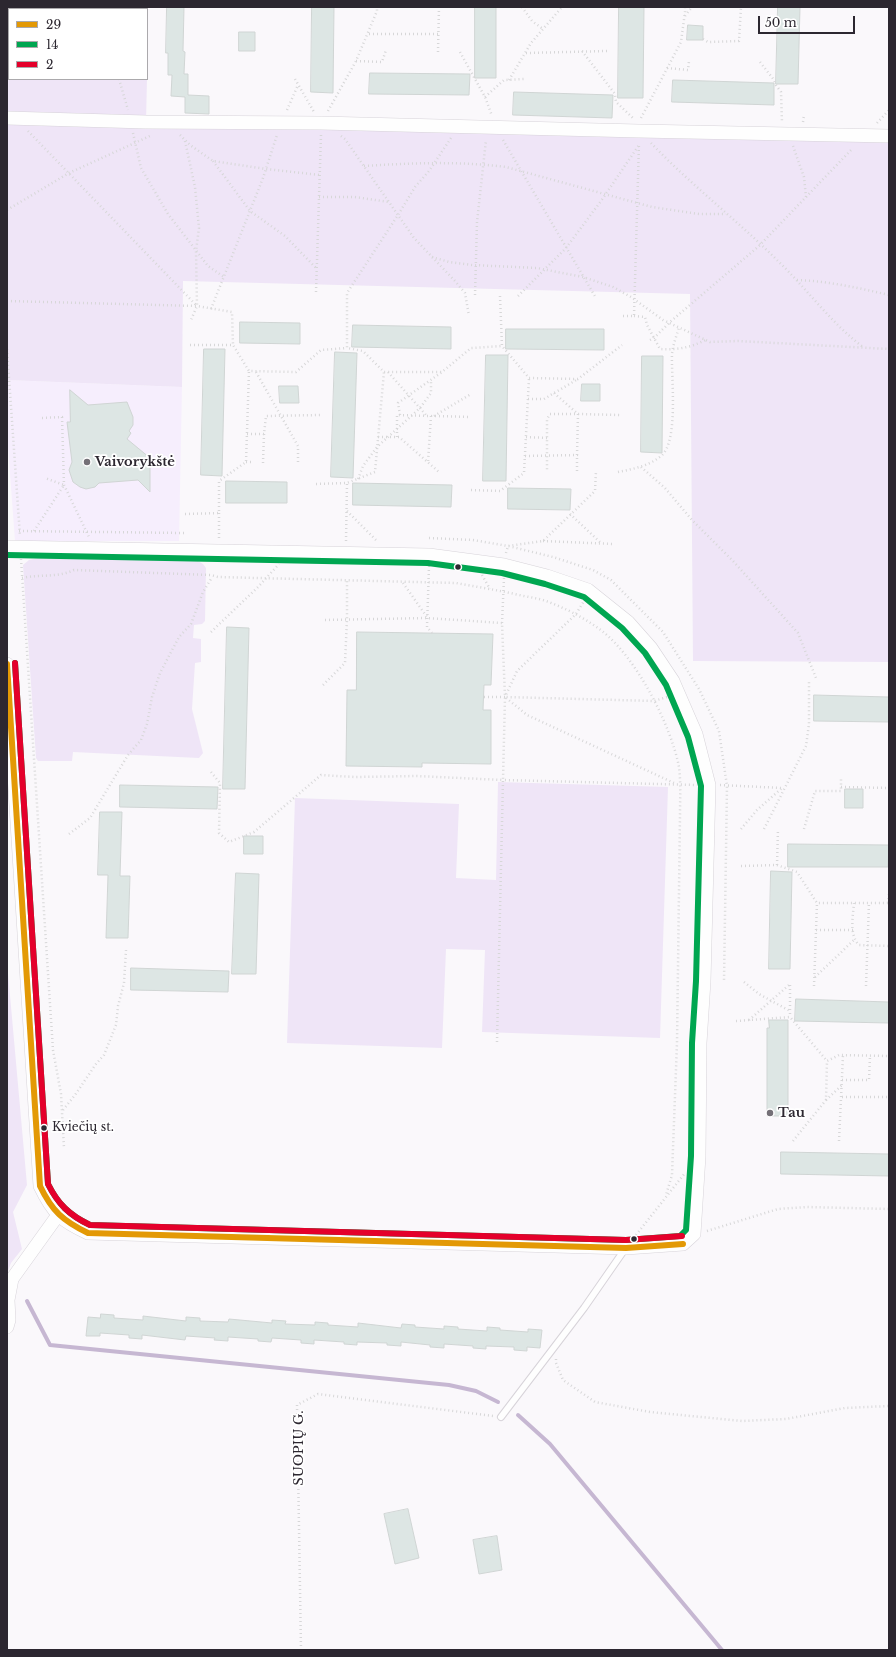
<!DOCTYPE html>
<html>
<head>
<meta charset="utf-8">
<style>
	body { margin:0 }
	#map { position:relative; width:896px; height:1657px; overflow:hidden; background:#faf8fb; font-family:"Libre Baskerville",serif }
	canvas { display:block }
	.frame { position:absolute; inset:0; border:8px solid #2c2730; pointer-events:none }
	.legend { position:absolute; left:8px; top:8px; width:140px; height:72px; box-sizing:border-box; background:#fff; border:1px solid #aba9ac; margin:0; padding:5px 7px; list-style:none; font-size:12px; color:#2c2730 }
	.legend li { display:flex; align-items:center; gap:8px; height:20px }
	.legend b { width:20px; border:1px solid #aba9ac }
	.scale { position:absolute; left:758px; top:16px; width:97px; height:18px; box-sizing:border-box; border:2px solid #2c2730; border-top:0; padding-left:5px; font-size:12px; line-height:14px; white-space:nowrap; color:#2c2730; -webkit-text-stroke:3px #fff; paint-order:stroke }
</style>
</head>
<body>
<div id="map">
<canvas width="896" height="1657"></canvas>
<div class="frame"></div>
<ul class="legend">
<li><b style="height:5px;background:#e39905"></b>29</li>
<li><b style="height:5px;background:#00a651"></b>14</li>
<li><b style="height:5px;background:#e4002b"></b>2</li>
</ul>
<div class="scale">50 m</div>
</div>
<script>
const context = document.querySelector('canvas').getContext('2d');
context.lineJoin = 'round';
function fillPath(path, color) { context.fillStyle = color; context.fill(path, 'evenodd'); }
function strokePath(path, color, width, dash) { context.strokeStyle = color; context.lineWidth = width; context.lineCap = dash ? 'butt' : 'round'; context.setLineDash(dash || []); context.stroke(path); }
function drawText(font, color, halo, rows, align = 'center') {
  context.font = font + ' "Libre Baskerville",serif'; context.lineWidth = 3.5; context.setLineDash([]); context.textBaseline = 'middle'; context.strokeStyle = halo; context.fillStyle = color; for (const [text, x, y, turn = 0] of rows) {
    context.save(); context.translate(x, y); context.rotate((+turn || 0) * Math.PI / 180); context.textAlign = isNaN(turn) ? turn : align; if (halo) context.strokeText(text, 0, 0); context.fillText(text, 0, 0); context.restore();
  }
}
const built = new Path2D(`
	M7,380L182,387L179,541H15L7,433Z`);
const green = new Path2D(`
	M7,7H148L147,71V9H9V79H147L146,122L889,136V662L693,661L690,294L183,281L182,387L7,380Z
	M38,558L198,561L203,564L206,568L205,621L202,624L194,625L193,638L201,639V662L195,663L192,709L203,753L199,758L73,752L72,761H38L36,758L23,565L29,560Z
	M498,782L668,787L660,1038L482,1032L485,950L446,949L442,1048L287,1043L295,798L459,804L456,878L496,880Z
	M7,962L27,1185L13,1212L22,1249L11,1263L7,1273Z`);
const stream = new Path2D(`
	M27,1301L50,1345L449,1385L476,1391L498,1402
	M518,1415L550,1444L722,1650`);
const building = new Path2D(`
	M167,7H184L183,51L185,52L184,74H188V95L209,96V114L185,113V97L171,96L172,75H168V53H166Z
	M312,7H334L333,93L311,92Z
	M475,7H496V78H475Z
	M619,7H644L643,98H618Z
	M778,7H800L798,84H776Z
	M688,25L703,26V40H687Z
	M239,32H255V51H239Z
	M370,73L470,74L469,95L369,94Z
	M673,80L774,83V105L672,102Z
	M514,92L613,95L612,118L513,115Z
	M240,322L300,323V344L240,343Z
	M353,325L451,327V349L352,347Z
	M506,329H604V350L506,349Z
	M204,349H225L222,476L201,475Z
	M335,352L357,353L353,478L331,477Z
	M486,355H508L506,481H483Z
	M642,356H663L662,453L641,452Z
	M582,384H600V401H581Z
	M279,386H298L299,403H280Z
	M70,390L88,405L127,402L133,417V425L129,431L131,433L127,439L150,458V492L138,480L99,483L95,487L86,489L80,487L73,482L69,470L72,462L67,422H70Z
	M226,481L287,482V503H226Z
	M353,483L452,485L451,507L353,505Z
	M508,488L571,489L570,510L508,509Z
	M227,627L249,628L245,789H223Z
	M357,632L493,634L491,685H484L483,710H491V764L422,763V767L346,766L347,690H356Z
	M814,695L889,697V722L814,721Z
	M120,785L218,787L217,809L120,807Z
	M845,789H863V808H845Z
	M100,812H122L120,876H130L128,938H106L108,875H98Z
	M244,836H263V854H244Z
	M788,844L889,845L888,867H788Z
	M771,871L792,872L790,969H769Z
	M236,873L259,874L256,974H232Z
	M131,968L229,971L228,992L131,990Z
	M796,999L889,1002V1023L795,1021Z
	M769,1020H788V1116H767V1028H769Z
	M781,1152L889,1154V1176L781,1174Z
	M101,1314L114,1315V1318L143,1320V1316L186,1321V1317L200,1318V1321L228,1322L229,1319L272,1323V1320L286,1321L285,1324L315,1325V1322L328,1323V1325L358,1327V1323L401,1328L402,1324L415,1325V1327L444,1329V1326L458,1327V1329L487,1331V1327L500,1328V1330L528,1332V1329L542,1330L540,1348L527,1347V1351L514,1350V1347L486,1346V1349L473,1348V1346L444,1344V1348L430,1347V1345L401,1342V1346L387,1345V1343L357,1342V1345L344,1344V1342L314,1340V1344L301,1343V1340L272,1338L271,1342L258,1341V1339L228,1337V1341L214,1340L215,1338L186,1336L185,1340L142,1335V1339L129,1338V1335L100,1333V1336H86L88,1317L100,1318Z
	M408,1509L419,1558L395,1564L384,1514Z
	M497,1536L502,1570L479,1574L473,1540Z`);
const path = new Path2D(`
	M65,7L67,9
	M97,7L98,9
	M522,7L532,21L543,29
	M685,16L692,7
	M369,34H438
	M703,39L708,42L739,41L741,7
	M582,51L615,94L616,102L634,119
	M438,52L439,7
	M460,52L485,97L492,116
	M526,53L607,51
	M356,61L382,62L386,50
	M760,62L774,80L776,85L781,92L782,122
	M667,68L688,70L689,61
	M119,79L128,110
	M295,79L314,112
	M509,80L531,43L562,7
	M485,97L504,80L525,79
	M287,110L298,85
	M328,111L356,61L377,11V7
	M641,118L681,42L685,12V7
	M803,122L804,115
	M877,123L889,110
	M28,131L197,306
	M133,133L141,168L168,214L208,266L224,277
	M180,135L190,145L213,161L266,169L320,175
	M341,136L345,139L414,238L455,281L465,293L469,316
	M451,138L429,171L415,187L398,215L347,293V348L363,351L384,372H442L471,348L502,346
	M503,140L596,298
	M185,141L195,187L199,228L196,251L197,306L191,320
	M651,143C691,185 737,220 778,261C807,289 831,323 863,347
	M793,146L804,177L806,197
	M213,161L250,211L285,236L317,269
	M364,166C412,163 459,161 506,167L652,207L699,214H726
	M319,197H355L389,202
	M7,210L69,173L152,135
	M432,257L449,262L472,265L537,268L583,277L613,287L631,297L663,320L710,342L738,341L889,349
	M797,280C828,281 859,288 889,295
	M316,292L321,135
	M475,295L477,222L486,140
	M500,296L502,346L529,378L578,379L622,345
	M518,296L566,248L601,201L639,145
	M7,301L197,306L232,312L233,345
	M211,309L263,178L277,135
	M623,316H634L639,143
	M634,316L645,317L647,325L660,349C675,350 691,348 705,340
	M650,340L654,338L670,322L759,246L853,148
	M190,345H233L249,371L296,372L321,350L347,348
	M7,349L20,536
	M256,372L298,446V465
	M388,372L426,415
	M554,393L578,414L620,415
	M528,399H544L578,379
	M400,415L398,403L442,372
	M434,416L471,394
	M435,416L471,417
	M42,418L62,417L64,485L89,537
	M247,434H264L266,416L320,415
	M378,437H399L439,472
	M397,437V415L431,416L428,462
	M526,437L547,438
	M525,456L577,455L578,414H550L547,419V471
	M246,462H254
	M263,463L264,434
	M641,467L665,488L692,520L733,561L798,633L816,678
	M577,471V455
	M618,472C633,469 649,466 661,456C679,442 671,376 672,354C673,344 677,335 679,327
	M358,479L363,466L377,447L420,408L431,393V380
	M316,484L347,483L375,472L384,372
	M471,490L500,491L524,473L529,378
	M347,511L377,541
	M219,513V539
	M185,514L219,513V481L246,462L249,371
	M570,514L601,543
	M19,531L185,533
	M34,531L64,485L45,478
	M429,538L473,540L508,546L543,541L595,491L596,471
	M346,541L347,483
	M543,541L613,544
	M506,553L508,546L553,557L593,570L611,580L663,632L699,689L719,731L727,786L724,981
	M21,559L53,1050L61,1094L64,1148
	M429,566L427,627L432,633
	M482,575L490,589
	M22,578C41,574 57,578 74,570L211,575L218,577L456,583C477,587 498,590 519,595C528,597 537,598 546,601C565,608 585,618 602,631C636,657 671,725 679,767C681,783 680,799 680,815L677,1043L672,1175L666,1195
	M403,583L427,617
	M502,623L504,578
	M211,632L258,587L279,564
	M323,685L345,663L347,619V581
	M484,697H505L517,671L576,614L584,601
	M667,697L654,701L505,697L527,715L674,783
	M211,772L220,783L219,833L229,842L254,832L321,775L355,777L417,776L503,780L505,697L502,623L427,618L323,620
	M720,785L782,788
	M841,787L889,788
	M741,829L757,810L782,788
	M764,829L806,746L809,724V681
	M804,829L815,791H841V777
	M69,834L90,818L128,755L141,740L147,724L152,697L160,673L179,637L191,624L203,592L211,579
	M777,865L778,829
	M741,866L777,865L797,872L817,903H889
	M854,903C853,916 849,935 859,945L889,946
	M888,903L889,894
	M816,930H853
	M815,977L854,940
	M744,982L759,994L790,1011
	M790,985V1017
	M814,986L817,903
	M866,986L869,903
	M749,1020L789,985
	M736,1021L790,1017L827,1061L839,1055L889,1056
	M497,1042L503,780L697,785
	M842,1080H869L870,1056
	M842,1097H889
	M826,1100L842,1085
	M63,1110L75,1095L96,1064L104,1055L116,1025L118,1006L124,983L126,950
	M793,1141L826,1100L827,1061
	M839,1141L843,1055
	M707,1231L778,1209L807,1207L889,1209
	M636,1235L685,1173
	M556,1359V1363L563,1380L595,1402L650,1412L742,1421L786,1419L845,1408L889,1406
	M301,1650L297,1405L318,1394L493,1416`);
const lane = new Path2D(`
	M501,1417L584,1308L625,1249`);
const street = new Path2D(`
	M7,118L146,122L321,123L639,131L889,136
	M7,547L429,555L504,565L547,576L588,590L628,622L651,648L673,681L696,734L709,785L704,981L700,1043L699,1156L694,1234L683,1244L626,1248L88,1233C61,1221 53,1213 40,1186L7,664
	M7,1327L9,1320L8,1300L12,1279L58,1215`);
const bus1 = new Path2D(`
	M7,664L40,1186C52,1211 63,1221 88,1233L626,1248L683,1244`);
const bus2 = new Path2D(`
	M7,555L428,563L502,573L545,584L584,597L622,628L645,653L666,685L688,737L701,786L696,981L692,1043L691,1156L686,1230L680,1236L626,1240L90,1225C69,1215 58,1204 48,1184L15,663`);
const bus3 = new Path2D(`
	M15,663L48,1184C58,1204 69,1215 90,1225L626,1240L682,1236`);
const markers = [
	[87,462,4,"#747077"],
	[458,567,3.5,"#2c2730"],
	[770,1113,4,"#747077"],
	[44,1128,3.5,"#2c2730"],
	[634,1239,3.5,"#2c2730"]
];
const busNames = [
	["Kviečių st.",52,1128]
];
const poiNames = [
	["Vaivorykštė",95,462],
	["Tau",778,1113]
];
const streetNames = [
	["SUOPIŲ G.",299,1448,-90]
];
fillPath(built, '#f6eefd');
fillPath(green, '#efe5f7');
strokePath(stream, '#c6b7d2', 4);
fillPath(building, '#dde6e4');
strokePath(building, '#d0d5d4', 1);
strokePath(lane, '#d7d3d9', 8);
strokePath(street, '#d7d3d9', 14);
strokePath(path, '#d7d7d8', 2.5, [1, 3]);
strokePath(lane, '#fefefe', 6);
strokePath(street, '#fefefe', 13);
strokePath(bus1, '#e39905', 6);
strokePath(bus2, '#00a651', 6);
strokePath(bus3, '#e4002b', 6);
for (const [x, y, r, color] of markers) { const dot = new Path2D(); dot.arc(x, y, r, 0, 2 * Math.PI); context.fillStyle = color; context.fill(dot); strokePath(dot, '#fff', 1.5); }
drawText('12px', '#2c2730', '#fff', busNames, 'left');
drawText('bold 13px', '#2c2730', '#fff', poiNames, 'left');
drawText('13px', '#2c2730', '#fff', streetNames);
</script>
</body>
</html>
